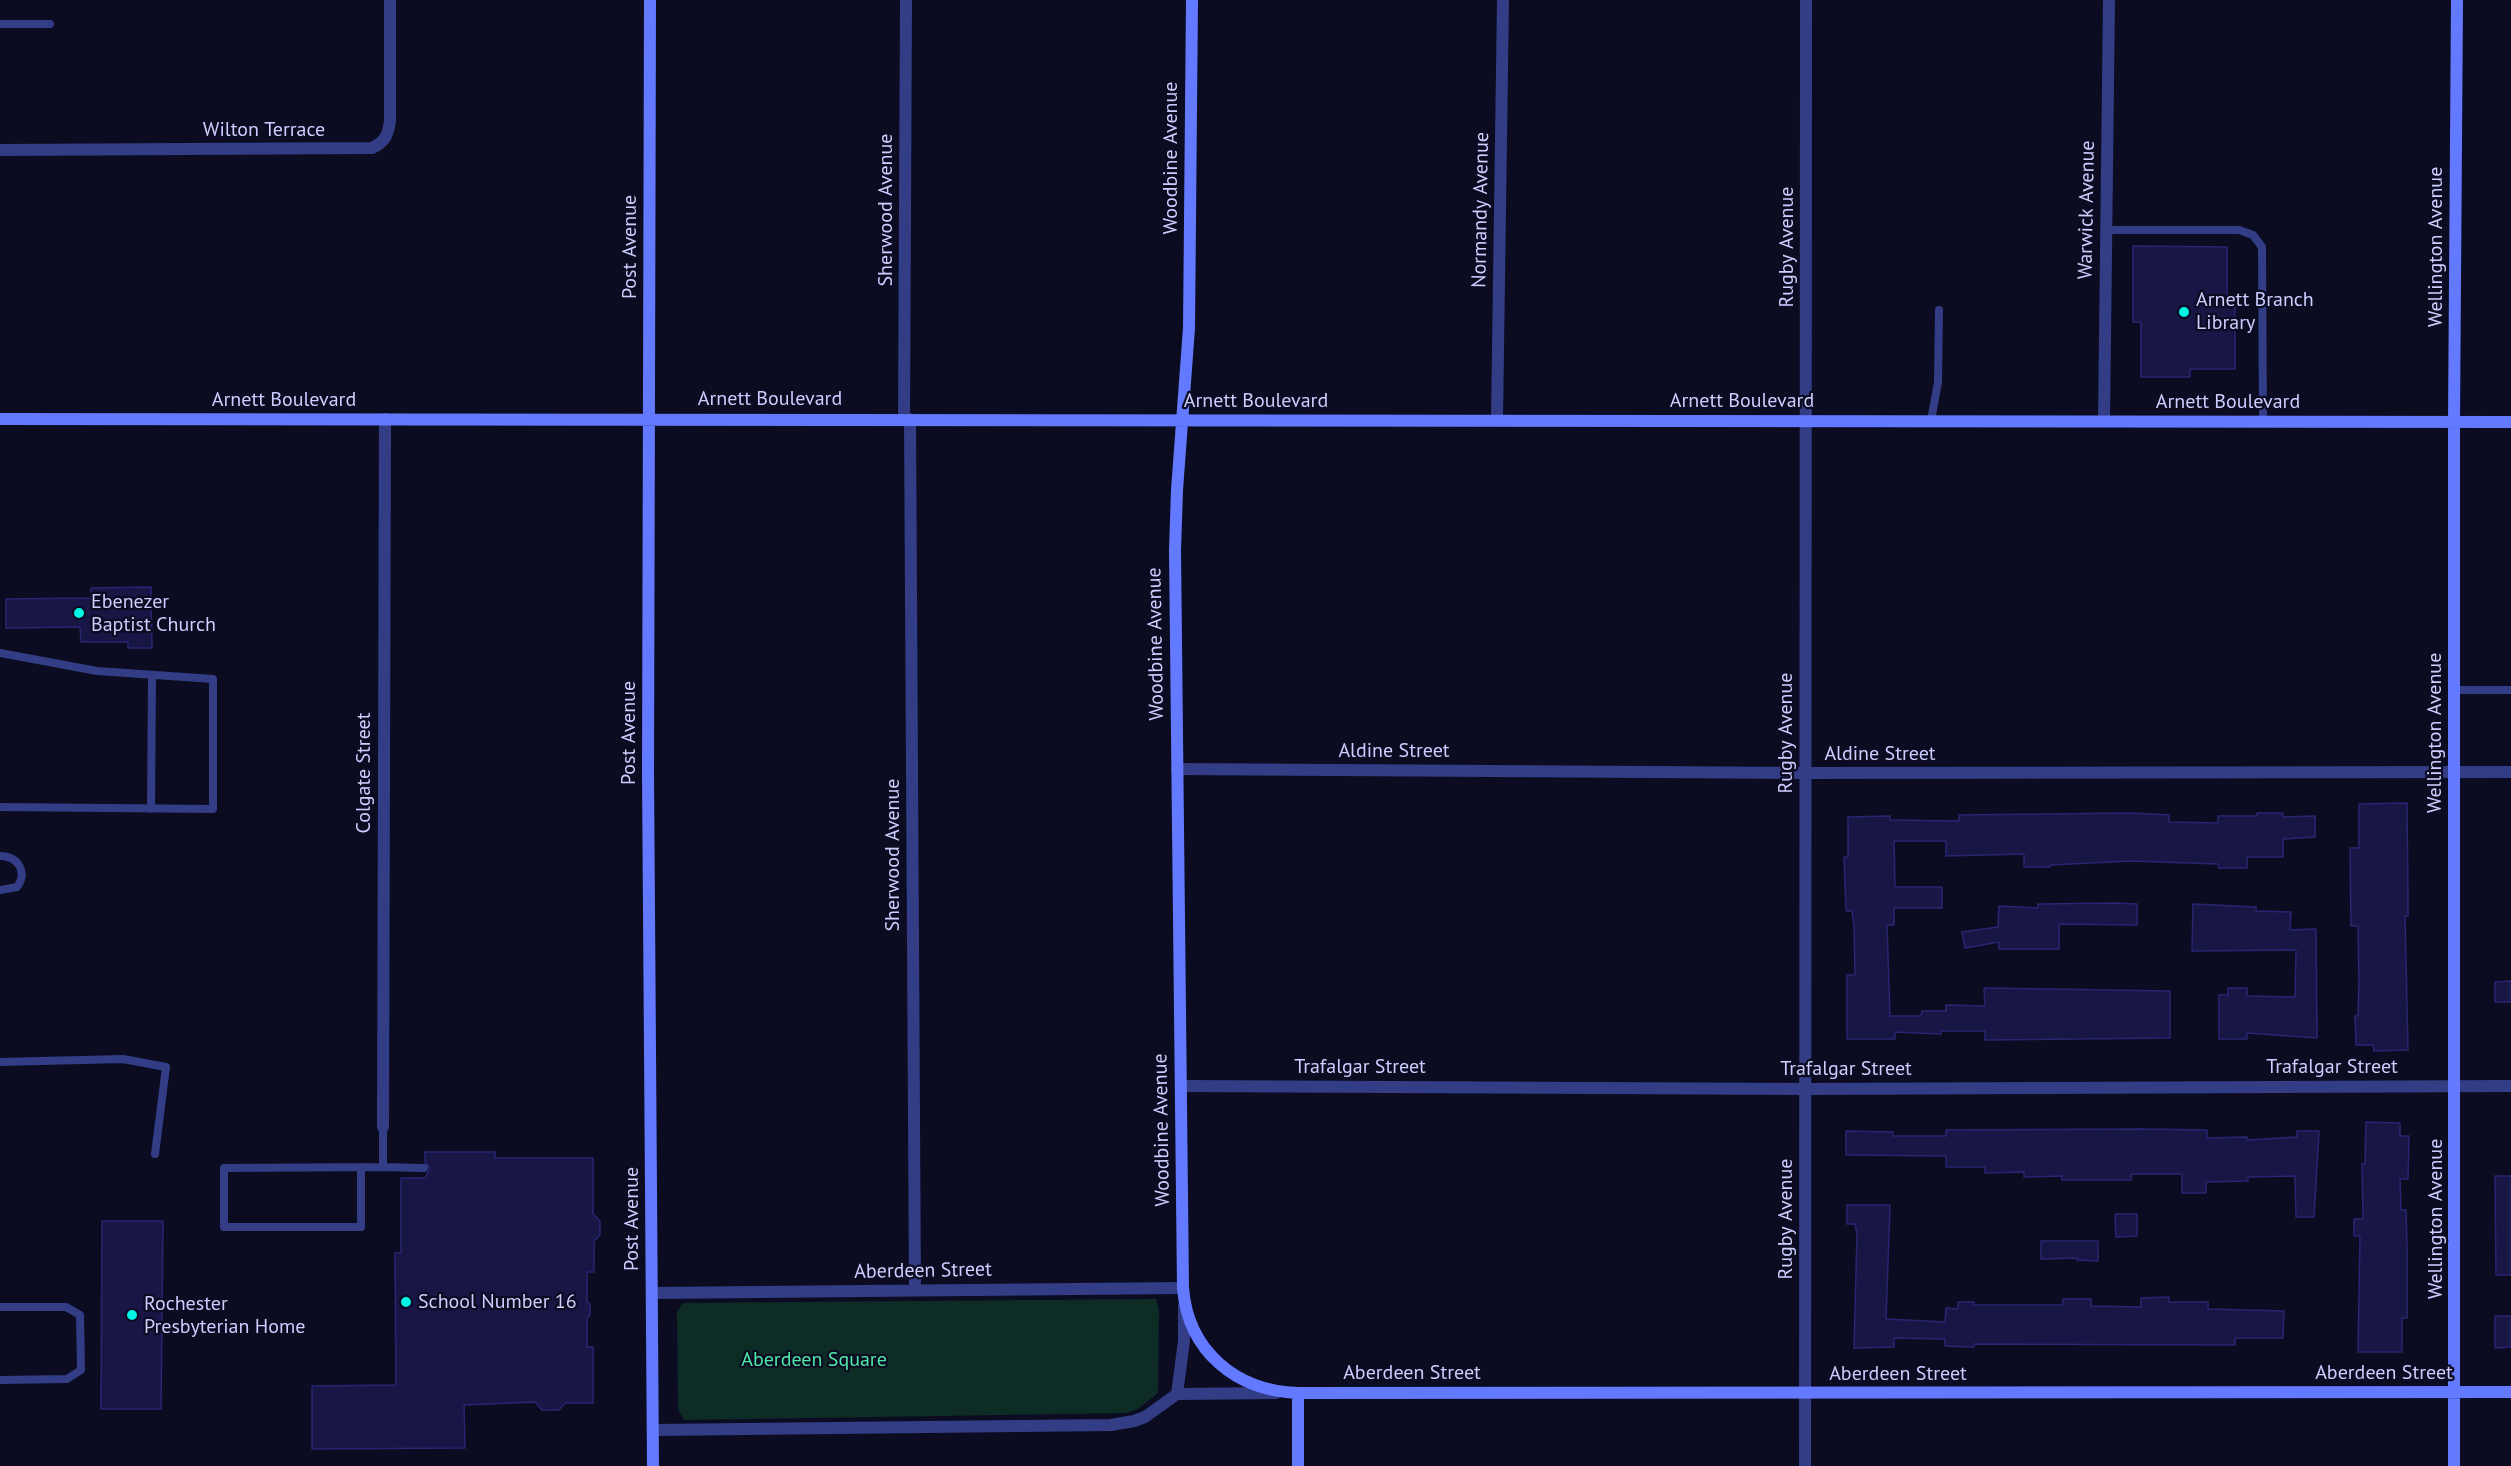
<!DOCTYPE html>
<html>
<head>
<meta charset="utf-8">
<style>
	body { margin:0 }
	canvas { display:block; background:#0b0b21 }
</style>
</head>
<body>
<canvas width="2511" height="1466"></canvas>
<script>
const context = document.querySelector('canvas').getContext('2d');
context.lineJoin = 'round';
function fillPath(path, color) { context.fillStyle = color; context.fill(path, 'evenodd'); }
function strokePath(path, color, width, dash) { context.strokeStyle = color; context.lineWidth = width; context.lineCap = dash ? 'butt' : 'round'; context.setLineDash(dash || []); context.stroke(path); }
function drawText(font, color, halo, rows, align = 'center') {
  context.font = font + ' "PT Sans",sans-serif'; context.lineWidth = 4.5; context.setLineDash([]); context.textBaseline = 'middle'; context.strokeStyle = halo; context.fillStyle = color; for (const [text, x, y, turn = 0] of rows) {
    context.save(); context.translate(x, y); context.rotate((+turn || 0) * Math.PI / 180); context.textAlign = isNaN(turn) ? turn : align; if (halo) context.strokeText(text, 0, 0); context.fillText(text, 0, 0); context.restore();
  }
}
const green = new Path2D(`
	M1156,1299L1159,1310L1158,1393L1138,1409L1126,1413L684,1420L678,1409L677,1312L683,1303Z`);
const building = new Path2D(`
	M2133,246L2227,247V302H2235V369H2190V377H2141V322H2133Z
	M151,587L152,648H128V642H81L80,627L6,628V599L91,598V588Z
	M2407,803L2408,896V916H2405L2408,1050L2374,1051L2373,1045H2356L2355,1016H2358L2359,982L2358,926H2351L2350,848H2359V804Z
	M2131,813L2169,815V822L2218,823V816H2257V813H2283V817L2315,816V837L2283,839V857H2247V868H2219L2218,864L2132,861L2050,865V867H2024V854L1946,856V841H1894L1895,887H1942V908H1894V925H1887L1890,1016H1921L1922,1011H1946V1005L1985,1006L1984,988L2170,991V1038L1985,1040V1031H1941V1034L1895,1032V1039H1847V975H1855L1854,926L1852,911H1846L1845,883L1844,857H1848V817L1890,816V820L1959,821V815Z
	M2115,903L2137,904V925L2059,924V949H1999V942L1965,948L1962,932L1998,927L1999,906L2038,908V904Z
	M2193,904L2256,907V911L2291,912L2290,930L2316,929L2317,1038L2247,1033V1039H2219V995H2228V988H2247V996L2295,997L2296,950L2192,951Z
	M2511,981V1002H2495V982Z
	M2366,1122L2400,1123V1136H2409L2408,1179H2400L2401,1210H2406L2407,1248V1318H2402V1352H2358L2360,1236H2354V1219H2363L2362,1164H2365Z
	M2141,1129L2207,1130V1138L2247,1137L2248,1140L2297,1137V1131H2319L2314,1217H2296L2295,1176L2248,1177V1181L2206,1182V1193H2182V1174H2131V1180H2062V1176L2024,1177V1172L1985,1173V1167H1946V1156L1846,1155V1131L1893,1132V1136H1946V1130Z
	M425,1152H495V1158H593V1214L600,1221V1235L594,1241V1272H587V1302L590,1304V1315L587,1318V1347H593V1403H565L559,1410H542L535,1402L464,1405L465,1448L312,1449V1386L396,1385L395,1253H401V1178H425L430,1168L425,1162Z
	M2495,1176H2511V1275H2496Z
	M1847,1205H1890L1886,1319L1945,1322L1946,1308L1958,1309V1302H1974V1305H2063V1299H2091V1306L2141,1307V1298L2169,1297V1302H2208V1309L2284,1311L2283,1338H2235V1345L1974,1344V1347L1945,1346V1339L1894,1338V1347L1854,1348L1857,1234L1855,1224H1847Z
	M2115,1214H2137V1236L2116,1237Z
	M102,1221H163L161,1409H101Z
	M2041,1241H2098V1261L2077,1260V1258L2041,1259Z
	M2495,1316H2511V1347L2495,1348Z`);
const lane = new Path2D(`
	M0,24H50
	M2106,230H2239L2253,235L2262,247L2263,421
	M1931,421L1938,382L1939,310
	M0,653L97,671L213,679V809L0,807
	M2455,690H2511
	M151,809L152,675
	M0,856C18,856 28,872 17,887L0,890
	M0,1062L123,1059L166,1067L155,1154
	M361,1167V1227H224V1168L383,1167V1127
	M383,1167L424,1168
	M0,1307H66L80,1315L81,1370L67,1379L0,1380`);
const street = new Path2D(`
	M0,150L372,148C385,142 388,135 390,121V0
	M904,419L906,0
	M910,419L915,1291
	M1497,420L1503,0
	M2104,421L2109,0
	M1177,769L1805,773L2511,772
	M1181,1086L1805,1089L2511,1086
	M383,1127L385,419
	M652,1293L1183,1288
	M1177,1394L1184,1341V1306
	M653,1430L1111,1425L1134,1421L1145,1417L1177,1394L1276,1393
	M1805,1466L1806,0`);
const secondary = new Path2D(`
	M650,0L648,773L653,1466
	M1192,0L1189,328L1177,490L1175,550L1183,1288C1188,1351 1236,1391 1298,1393L2511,1392
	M0,419L2511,422
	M1298,1393V1466
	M2454,1466V421L2457,0`);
const markers = [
	[2184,312,6,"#00f7e5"],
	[79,613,6,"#00f7e5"],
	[406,1302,6,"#00f7e5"],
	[132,1315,6,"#00f7e5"]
];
const streetNames = [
	["Wilton Terrace",264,130],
	["Woodbine Avenue",1171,158,-90],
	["Sherwood Avenue",886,210,-90],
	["Normandy Avenue",1481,210,-89],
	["Warwick Avenue",2087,210,-89],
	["Post Avenue",630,247,-90],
	["Rugby Avenue",1787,247,-90],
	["Wellington Avenue",2436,247,-90],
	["Arnett Boulevard",770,399],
	["Arnett Boulevard",284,400],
	["Arnett Boulevard",1256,401],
	["Arnett Boulevard",1742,401],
	["Arnett Boulevard",2228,402],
	["Woodbine Avenue",1156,644,-91],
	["Post Avenue",629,733,-90],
	["Rugby Avenue",1786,733,-90],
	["Wellington Avenue",2435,733,-90],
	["Aldine Street",1394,751],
	["Aldine Street",1880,754],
	["Colgate Street",364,773,-90],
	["Sherwood Avenue",893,855,-90],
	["Trafalgar Street",1360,1067],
	["Trafalgar Street",2332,1067],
	["Trafalgar Street",1846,1069],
	["Woodbine Avenue",1162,1130,-91],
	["Post Avenue",632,1219,-90],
	["Rugby Avenue",1786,1219,-90],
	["Wellington Avenue",2436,1219,-90],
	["Aberdeen Street",923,1271,-1],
	["Aberdeen Street",1412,1373],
	["Aberdeen Street",2384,1373],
	["Aberdeen Street",1898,1374]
];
const poiNames = [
	["Arnett Branch",2196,300],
	["Library",2196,323],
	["Ebenezer",91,602],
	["Baptist Church",91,625],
	["School Number 16",418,1302],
	["Rochester",144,1304],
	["Presbyterian Home",144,1327]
];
const parkNames = [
	["Aberdeen Square",814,1360]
];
fillPath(green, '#0e2c26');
fillPath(building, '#171644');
strokePath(building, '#282672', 1.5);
strokePath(lane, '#323d85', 8);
strokePath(street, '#323d85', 12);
strokePath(secondary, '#6379ff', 12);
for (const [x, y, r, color] of markers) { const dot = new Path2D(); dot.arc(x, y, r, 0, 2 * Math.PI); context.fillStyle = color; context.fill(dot); strokePath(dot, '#0b0b21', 2); }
drawText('20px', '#ccceff', '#0b0b21', streetNames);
drawText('20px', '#ccceff', '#0b0b21', poiNames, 'left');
drawText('20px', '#4ee9a8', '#0b0b21', parkNames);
</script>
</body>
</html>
